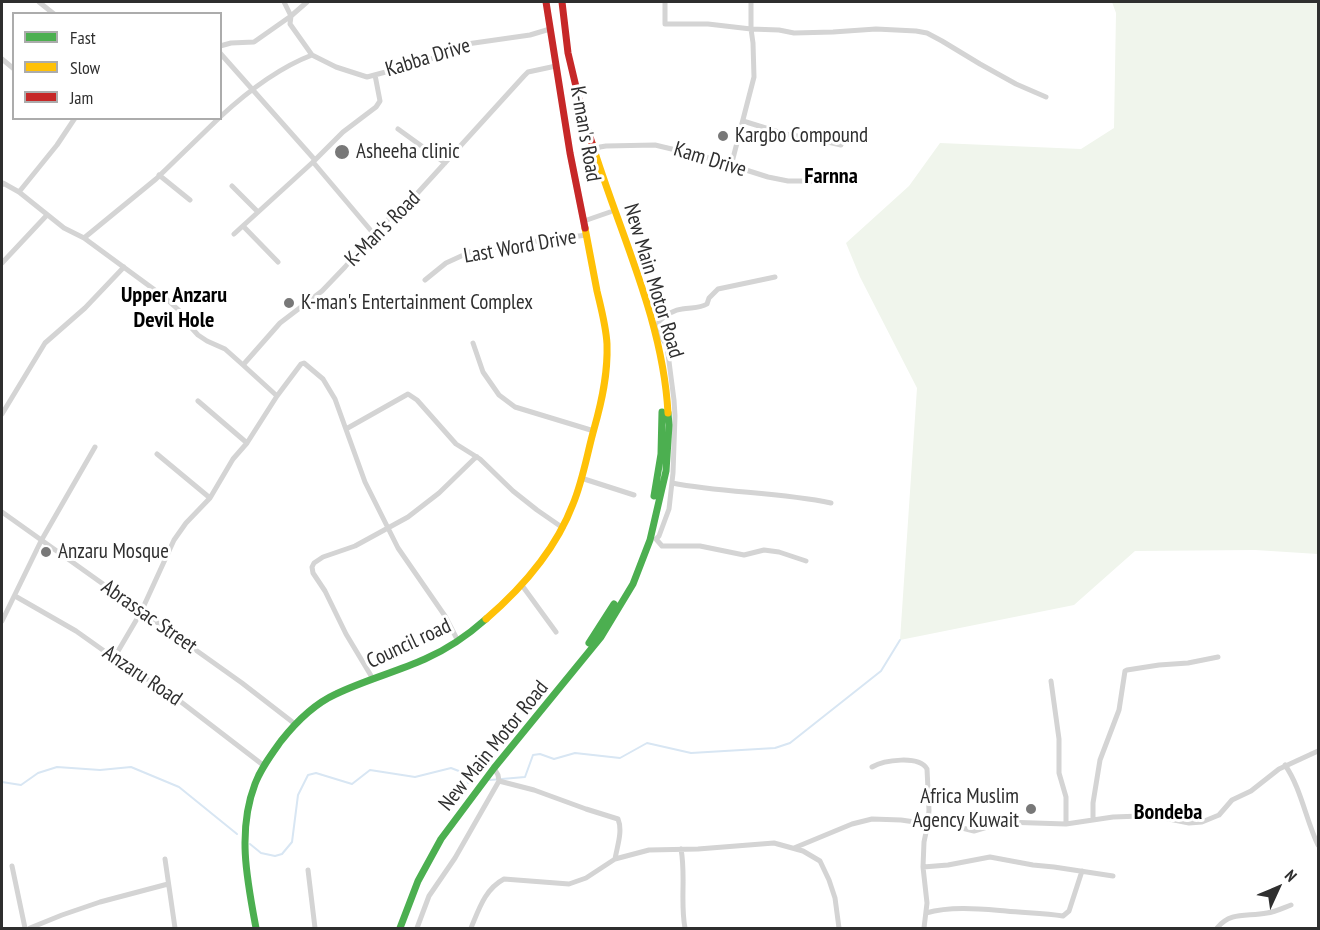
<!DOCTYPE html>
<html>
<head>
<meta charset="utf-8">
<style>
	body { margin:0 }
	#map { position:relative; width:1320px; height:930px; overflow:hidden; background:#fff; font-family:"PT Sans Narrow",sans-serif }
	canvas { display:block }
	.frame { position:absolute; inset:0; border:3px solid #2f2f2f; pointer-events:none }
	.legend { position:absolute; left:12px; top:12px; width:210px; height:108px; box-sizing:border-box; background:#fff; border:2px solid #acacac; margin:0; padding:8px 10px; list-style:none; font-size:18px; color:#2f2f2f }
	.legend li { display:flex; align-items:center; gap:12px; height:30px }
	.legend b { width:30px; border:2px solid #acacac }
	.north { position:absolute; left:1248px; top:858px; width:60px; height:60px; -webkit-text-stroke:4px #fff; paint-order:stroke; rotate:46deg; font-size:16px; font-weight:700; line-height:24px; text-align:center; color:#2f2f2f }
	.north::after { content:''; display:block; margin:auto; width:21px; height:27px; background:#2f2f2f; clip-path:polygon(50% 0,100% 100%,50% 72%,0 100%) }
</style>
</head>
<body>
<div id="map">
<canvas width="1320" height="930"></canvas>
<div class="frame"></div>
<ul class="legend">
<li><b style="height:8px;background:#4caf50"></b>Fast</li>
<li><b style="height:8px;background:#ffc107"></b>Slow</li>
<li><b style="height:8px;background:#c62828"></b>Jam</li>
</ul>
<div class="north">N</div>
</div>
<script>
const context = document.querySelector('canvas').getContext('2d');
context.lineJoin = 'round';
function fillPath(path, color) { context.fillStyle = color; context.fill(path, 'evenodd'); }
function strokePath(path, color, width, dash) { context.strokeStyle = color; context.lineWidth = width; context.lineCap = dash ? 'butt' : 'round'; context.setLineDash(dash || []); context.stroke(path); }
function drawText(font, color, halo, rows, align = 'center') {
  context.font = font + ' "PT Sans Narrow",sans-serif'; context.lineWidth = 6; context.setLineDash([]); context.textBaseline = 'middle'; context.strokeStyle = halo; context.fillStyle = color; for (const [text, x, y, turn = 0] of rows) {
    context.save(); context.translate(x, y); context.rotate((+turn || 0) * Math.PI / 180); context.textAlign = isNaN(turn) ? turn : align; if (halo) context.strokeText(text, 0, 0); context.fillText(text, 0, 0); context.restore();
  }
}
const green = new Path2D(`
	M1112,2H1318V554L1255,550L1135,551L1074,605L900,640L917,388L860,277L846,243L909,186L940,143L1081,149L1114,128L1116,13Z`);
const stream = new Path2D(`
	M490,780L525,777L533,755L540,754L554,759L575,753L620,758L647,743L691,753L775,748L790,743L881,671L900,640
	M2,782L21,785L38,773L57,767L100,770L131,767L179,787L237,834
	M250,844L261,853L275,856L282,854L292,842L298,795L308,775L316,773L352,784L370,770L415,777L451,768L464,773L468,783`);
const street = new Path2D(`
	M39,2L54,14
	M307,2L291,16L290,24L312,55
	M665,2V24H708L751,29L779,30L794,33L833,32L876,29L916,31L927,33L942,41L980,64L1016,84L1046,97
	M220,46L231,43L254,42L291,16L284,2
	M220,53L315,160
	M2,59L14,69
	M220,117C247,92 278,68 312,55L336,67L367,77L423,62L451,51L460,45L530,35L550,29
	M743,121L785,134L815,139L841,145
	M398,129L445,163
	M594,151L600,147L606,146L655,145L705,157L768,177L788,181H826
	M313,162L373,233
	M731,166L754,77L753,43L751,29V2
	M159,175L190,200
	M2,185L3,183L19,192L64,228L84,238L163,296L182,313L187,323L198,335L207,341L225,349L243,365
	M232,186L258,212
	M19,192L57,145L75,118
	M584,221L610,212
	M243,226L278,262
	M234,234L313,162L343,132L376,107L380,101L375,75
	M84,238L156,179L219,118
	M2,263L47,215
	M425,280L446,263L470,252L513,244L587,235
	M657,333L659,321C666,315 673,310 682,309C691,307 699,309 707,304L709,298L718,289L775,277
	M473,343L483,372L499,395L515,407L594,431
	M277,396L243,365L280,323L322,291L345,267L378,228L413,198L524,76L528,72L556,66
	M198,401L247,443
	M2,414L45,343L85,308L124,267
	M346,429L408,394L417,400L456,444L480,459L513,491L537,510L563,528
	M157,454L210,498
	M581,478L634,495
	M672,483C724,493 778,492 831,503
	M2,512L242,683L295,724
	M656,539L659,536L669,509L673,473L675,416L674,400L667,346L662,338L657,333
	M656,539L662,546H700L744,555L764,550L779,552L806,561
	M521,584L556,632
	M15,596L76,631L114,658L172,695L263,765
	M2,621L41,541L95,447
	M114,658L141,612L174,540L186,523L210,498L233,459L247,443L277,396L301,364L304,363L323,379L335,399L365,482L398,548L445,616L458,641
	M373,679L346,634L325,591L313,573L312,567L314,563L323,557L355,546L408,517L439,493L474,459L477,457
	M1051,681L1059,739V773L1066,797V824
	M1285,765C1301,788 1306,820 1318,845
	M872,767C884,760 919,755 927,769L929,810L928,823L924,842L923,867L927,903L924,928
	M499,781L534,790L586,809L618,819C623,831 617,847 615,859
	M1093,820V803L1100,760L1119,710L1125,671L1127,670L1159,665L1188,663L1218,657
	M794,848L852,824L872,819L901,820L936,825H950L974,831L1004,822L1066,824L1113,817L1141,816H1154L1189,823L1202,822L1219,815L1232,800L1251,791L1279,769L1318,751
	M681,849C686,876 680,902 685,928
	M165,859L175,928
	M12,866L25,928
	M923,867L948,865L990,857L1033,865L1054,867L1113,876
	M308,870L315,928
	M926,913C952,906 980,909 1006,911C1025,913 1044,913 1063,916L1069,911L1082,871
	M30,928L62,915L100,902L168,884
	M417,928L429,896L455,858L499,781L498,775L494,768
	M471,928C479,909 485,889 504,879L569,884L586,878L615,859L649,850L698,849L774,843L803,851L820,861L829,880L835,898L839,928
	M1217,928C1231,911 1247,917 1267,913C1275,912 1283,908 1291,905`);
const fast = new Path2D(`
	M654,496L661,454L662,412
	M589,643L614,604
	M256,928C247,880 237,831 255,784C261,768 271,755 281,741C296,722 314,704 336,694C365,680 396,672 425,659C448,649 468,635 486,619
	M400,928L418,881L441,839L494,768L601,637L633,584L650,540L666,471L669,425L668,413`);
const slow = new Path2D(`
	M592,143C619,232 663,319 668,413
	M486,619C522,588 556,549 573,504C583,480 587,454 594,429C602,401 608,374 607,344C606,326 601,308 597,291C593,270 589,249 585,228`);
const jam = new Path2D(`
	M546,2L570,153L585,228
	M562,2L568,53L582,112L592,143`);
const markers = [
	[723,136,6,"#787878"],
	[342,152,8,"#787878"],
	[289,303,6,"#787878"],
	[46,552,6,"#787878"],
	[1031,809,6,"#787878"]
];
const streetNames = [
	["Kabba Drive",428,58,-17],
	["K-man's Road",585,134,80],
	["Kam Drive",710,160,17],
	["K-Man's Road",383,229,-45],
	["Last Word Drive",520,247,-10],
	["New Main Motor Road",653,281,73],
	["Abrassac Street",149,617,35],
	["Council road",409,644,-25],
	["Anzaru Road",142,676,34],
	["New Main Motor Road",494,746,-51]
];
const poiNames = [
	["Kargbo Compound",735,136],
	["Asheeha clinic",356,152],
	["K-man's Entertainment Complex",301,303],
	["Anzaru Mosque",58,552],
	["Africa Muslim",1019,797,"right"],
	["Agency Kuwait",1019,821,"right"]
];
const neighbourhoodNames = [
	["Farnna",831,177],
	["Upper Anzaru",174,296],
	["Devil Hole",174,321],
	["Bondeba",1168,813]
];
fillPath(green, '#f0f5ec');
strokePath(stream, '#d8e6f3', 2);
strokePath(street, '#d4d4d4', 5);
strokePath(fast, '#4caf50', 7);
strokePath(slow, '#ffc107', 7);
strokePath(jam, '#c62828', 7);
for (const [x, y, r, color] of markers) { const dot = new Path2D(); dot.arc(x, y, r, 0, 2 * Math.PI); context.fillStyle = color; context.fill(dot); strokePath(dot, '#fff', 2); }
drawText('21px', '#2f2f2f', '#fff', streetNames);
drawText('21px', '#2f2f2f', '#fff', poiNames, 'left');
drawText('bold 22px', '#000', '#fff', neighbourhoodNames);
</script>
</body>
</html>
